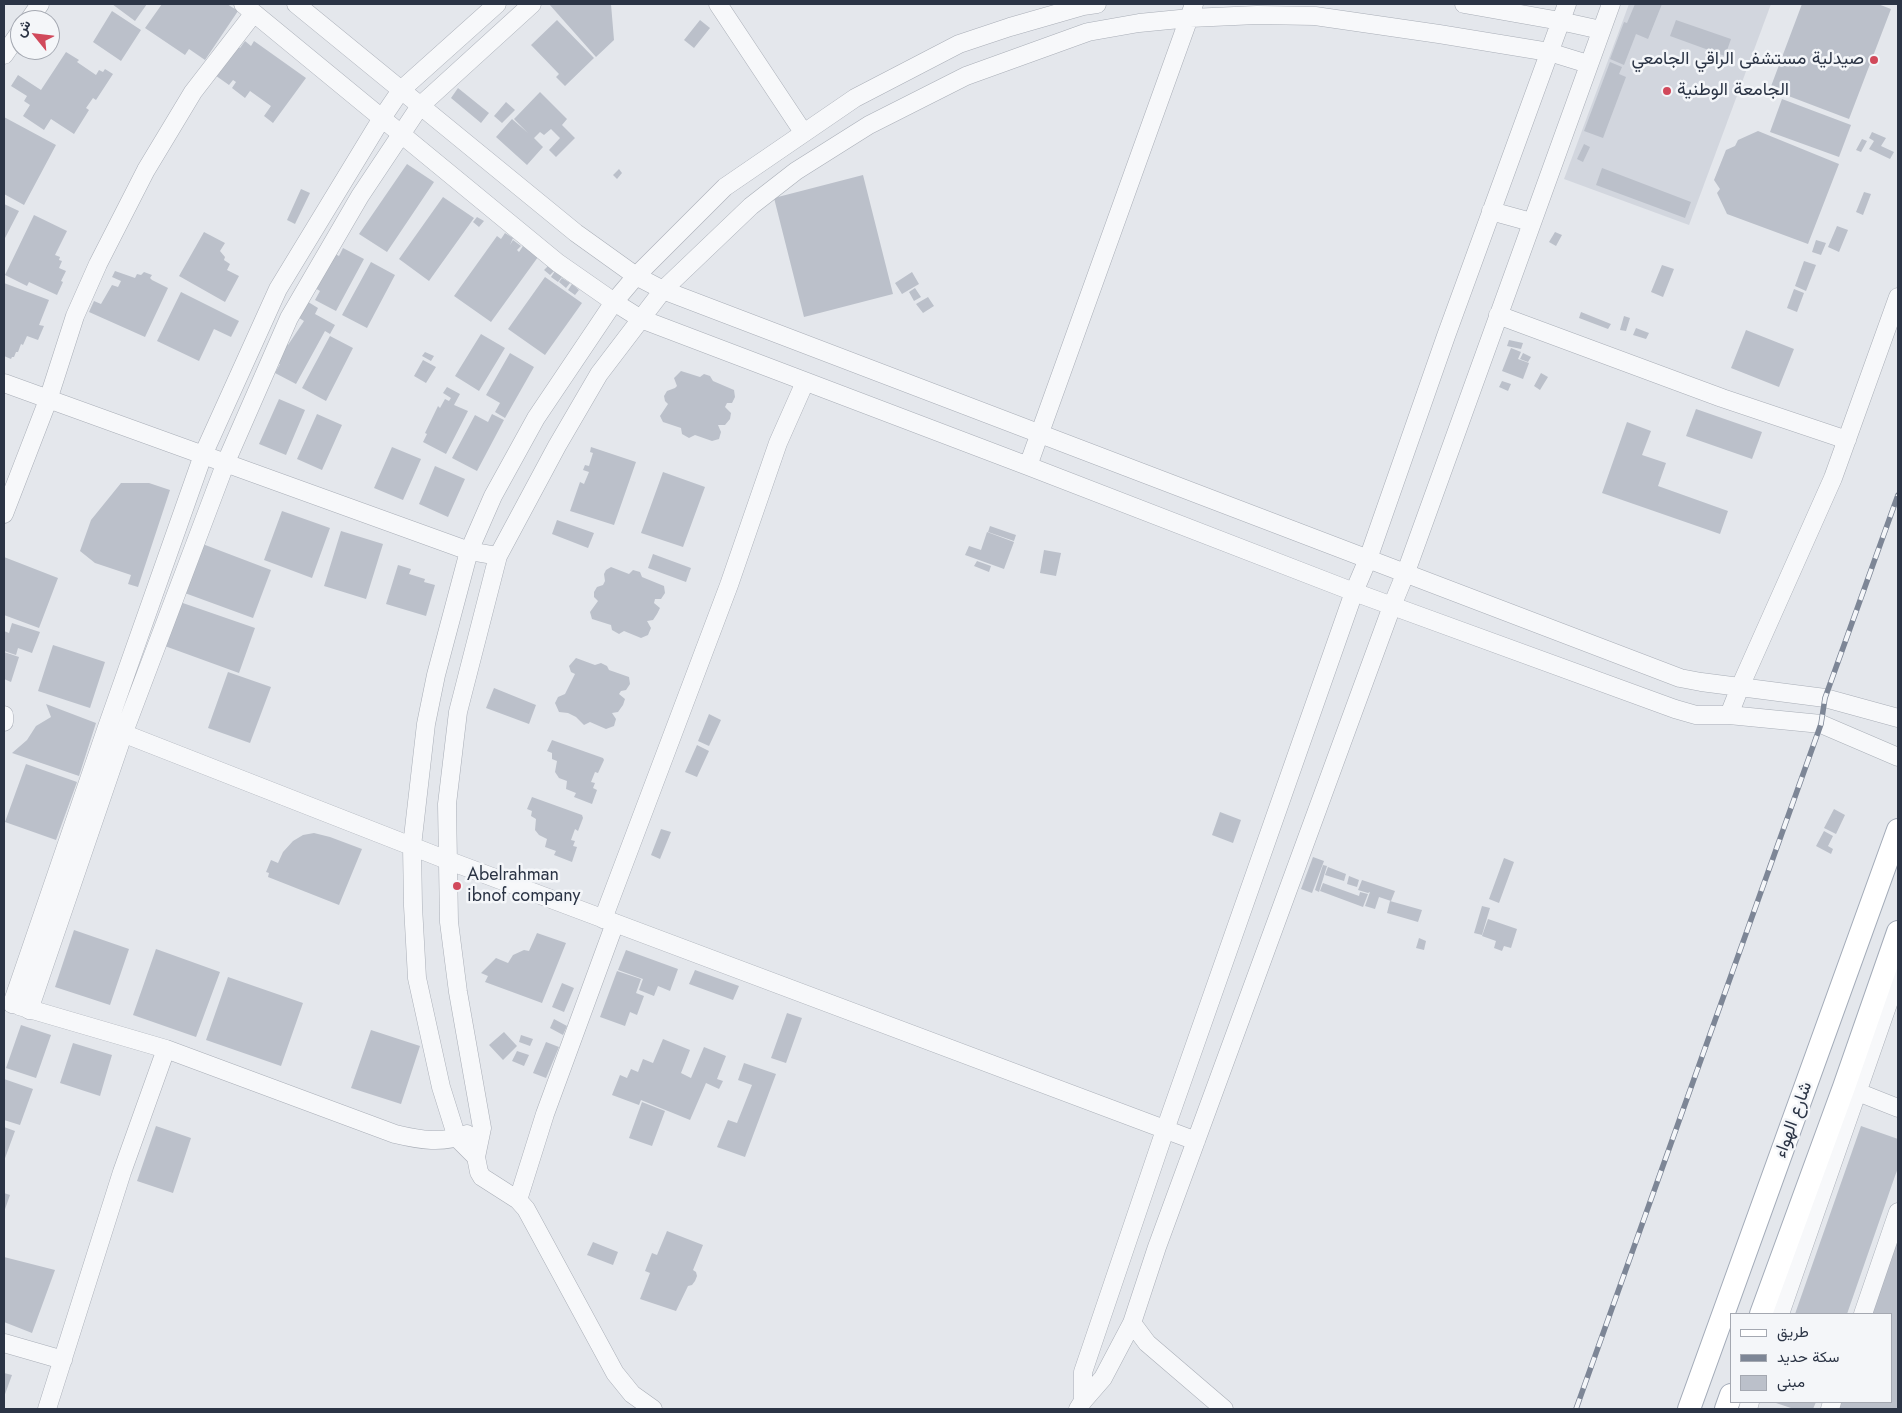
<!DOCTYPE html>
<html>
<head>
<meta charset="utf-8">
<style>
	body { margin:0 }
	#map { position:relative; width:1902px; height:1413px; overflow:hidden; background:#e4e7ec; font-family:Jost,Vazirmatn,sans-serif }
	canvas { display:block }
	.frame { position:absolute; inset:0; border:5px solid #2b3445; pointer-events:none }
	.legend { position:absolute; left:1730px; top:1313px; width:162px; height:90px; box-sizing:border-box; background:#f4f6f9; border:1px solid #a4a8b1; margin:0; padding:6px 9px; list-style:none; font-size:15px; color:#2b3445 }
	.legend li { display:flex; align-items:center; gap:10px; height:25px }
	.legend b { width:25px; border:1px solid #a4a8b1 }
	.north { position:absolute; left:10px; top:10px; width:50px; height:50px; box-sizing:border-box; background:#f4f6f9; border:1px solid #a4a8b1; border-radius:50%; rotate:299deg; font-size:14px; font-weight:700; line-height:20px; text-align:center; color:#2b3445 }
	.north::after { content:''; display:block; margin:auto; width:18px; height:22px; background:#d1495b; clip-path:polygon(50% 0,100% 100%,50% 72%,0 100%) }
</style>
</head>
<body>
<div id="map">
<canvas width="1902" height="1413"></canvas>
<div class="frame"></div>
<ul class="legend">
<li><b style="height:6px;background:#fff"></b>طريق</li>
<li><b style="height:6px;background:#7d8696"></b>سكة حديد</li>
<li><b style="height:14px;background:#bbc0ca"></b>مبنى</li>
</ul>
<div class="north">ش</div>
</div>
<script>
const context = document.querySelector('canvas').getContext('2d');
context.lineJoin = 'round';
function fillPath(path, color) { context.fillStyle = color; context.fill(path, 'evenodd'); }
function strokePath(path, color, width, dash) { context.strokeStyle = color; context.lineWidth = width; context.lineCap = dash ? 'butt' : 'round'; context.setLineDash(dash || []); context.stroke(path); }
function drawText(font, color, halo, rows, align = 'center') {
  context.font = font + ' Jost,Vazirmatn,sans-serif'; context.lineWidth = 5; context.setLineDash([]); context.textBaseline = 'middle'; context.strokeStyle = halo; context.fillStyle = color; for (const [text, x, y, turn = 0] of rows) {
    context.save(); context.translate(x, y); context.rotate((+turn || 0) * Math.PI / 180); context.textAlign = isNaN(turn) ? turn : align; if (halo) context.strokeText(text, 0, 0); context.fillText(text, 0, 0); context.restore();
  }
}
const built = new Path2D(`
	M1629,4H1771L1689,225L1564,179Z`);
const building = new Path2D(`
	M112,4H147L135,21Z
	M162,4H227L238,11L205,60L189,49L185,55L145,28Z
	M549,4H611L614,40L596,57Z
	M1635,4H1662L1648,39L1636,34L1624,65L1610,59L1624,22L1627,23Z
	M1802,4H1878L1891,9L1849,119L1770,89Z
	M112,11L141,30L121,61L93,42Z
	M557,20L594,58L565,86L556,77L559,74L531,45Z
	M700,20L710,28L694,48L684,40Z
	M1676,20L1731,39L1725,56L1670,36Z
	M245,41L251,46L254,41L306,78L273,123L264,116L271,106L250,91L245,98L232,88L236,82L233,80L229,85L212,73L233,44L240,48Z
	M66,52L79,60L77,62L96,75L99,70L103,72L105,69L113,74L96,100L93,98L86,108L89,110L74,134L51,119L44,130L23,116L30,105L24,101L27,96L11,86L18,75L41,90Z
	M1610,62L1622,67L1619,74L1626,77L1603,138L1584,131Z
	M458,88L489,113L481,123L451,98Z
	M540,92L567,119L562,125L575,138L556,157L549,150L560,138L551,129L544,135L540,132L534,138L543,147L527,165L496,137L512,119L528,133L514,119Z
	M1782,99L1851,125L1839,157L1770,132Z
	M506,102L515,110L502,123L494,116Z
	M4,117L56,145L24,205L4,194Z
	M1758,131L1839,164L1808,244L1727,214L1717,193L1720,189L1714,180L1726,150L1735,146L1738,140Z
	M1872,132L1886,138L1881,146L1894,152L1890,159L1869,149L1874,141L1869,138Z
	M1862,139L1867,141L1861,152L1856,150Z
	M1584,144L1590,147L1583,162L1577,159Z
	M407,164L434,182L387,252L359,234Z
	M1602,168L1691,202L1685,218L1596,185Z
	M619,169L622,173L617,179L613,175Z
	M863,175L893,294L804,317L774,198Z
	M301,189L310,193L295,224L287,220Z
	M1864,192L1871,194L1863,215L1856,212Z
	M443,197L474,218L429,281L399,259Z
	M4,204L19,211L4,240Z
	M34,215L67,231L55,255L60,257L59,260L62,261L59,268L66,271L61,281L63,282L57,295L29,282L27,286L5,275Z
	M477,217L484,221L479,227L473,222Z
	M1837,226L1848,230L1839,252L1828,247Z
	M204,232L225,243L220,251L225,257L224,260L230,264L227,270L239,276L225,302L179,276Z
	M1555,232L1562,235L1556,246L1549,242Z
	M505,233L513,238L510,245L513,240L521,246L517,250L519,252L523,246L538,257L491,322L454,296L497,236L501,239Z
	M1816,240L1826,243L1821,255L1812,252Z
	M343,248L364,259L336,311L315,300L320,291L315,288L335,254L339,256Z
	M1804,261L1816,265L1806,291L1795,286Z
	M371,262L395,275L367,328L342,315Z
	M549,265L555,270L550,275L544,270Z
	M1662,265L1674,269L1663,297L1651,292Z
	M115,271L135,278L137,274L141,275L144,272L152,275L150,278L152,280L168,288L145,337L89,312L94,301L101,304L112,285L118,287L121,281L112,277Z
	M555,271L562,277L558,282L551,277Z
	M912,272L919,284L902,294L895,283Z
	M545,277L582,303L545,355L508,329Z
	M562,278L570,283L566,288L559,282Z
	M4,283L49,300L39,325L44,326L38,340L27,336L23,345L21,344L18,352H16L14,357H12L11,359L4,356Z
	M572,284L579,290L575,295L568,290Z
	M915,288L921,297L914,301L909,292Z
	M1794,289L1804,293L1797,312L1787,308Z
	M181,292L239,321L231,337L214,329L199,361L157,341Z
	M928,297L934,306L923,313L916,304Z
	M305,300L318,308L315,314L335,325L330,334L325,331L296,384L275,373L280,364L276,363L286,344L288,345L304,321L296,316Z
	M1581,312L1611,324L1608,329L1579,318Z
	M1624,316L1630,318L1626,331L1620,330Z
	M1636,328L1649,333L1646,339L1633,335Z
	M1746,330L1794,349L1779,387L1731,368Z
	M481,334L505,348L479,391L455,376Z
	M330,336L353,348L326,401L302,388Z
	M1509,340L1523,343L1521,349L1507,346Z
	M1511,348L1521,352L1518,359L1529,363L1523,379L1502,371Z
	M425,352L434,356L431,361L422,356Z
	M510,353L534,367L505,418L495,412L500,403L486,395Z
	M1523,353L1531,357L1528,362L1520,359Z
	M423,360L436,367L426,383L414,376Z
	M681,371L700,377L704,374L710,376L713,381L734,390L735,397L732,403H727L725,407L731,413L730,419L725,425H718L721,432L719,439L712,441L695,435L689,438L682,434L681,428L663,422L660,416L668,404L665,401L664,396L667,391L675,388L677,386L674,378Z
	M1541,373L1548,377L1540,390L1534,386Z
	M1502,381L1511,384L1508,391L1499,387Z
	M447,387L460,394L454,405L468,411L446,454L423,442L427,434L425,433L438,406L440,408L445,399L449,401L451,398L443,393Z
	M279,399L305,410L286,455L259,444Z
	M1696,409L1762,432L1752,459L1686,436Z
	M317,414L342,425L322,470L297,459Z
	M492,414L504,420L477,471L452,458L475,415L488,422Z
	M1627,422L1651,431L1642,455L1666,463L1658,486L1728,511L1720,534L1602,493Z
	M392,447L421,459L403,500L374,488Z
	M591,447L636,462L614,525L570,511L580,482L584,484L589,472L583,470L585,465L589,466L593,453L590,452Z
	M435,466L465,479L448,517L419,504Z
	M663,472L705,487L683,547L641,533Z
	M121,483H149L170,490L138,587L128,584L131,575L95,563L80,551L91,520Z
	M282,511L330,528L312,578L264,560Z
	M557,520L594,533L588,548L552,534Z
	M990,526L1016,535L1014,541L988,532Z
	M341,531L383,544L366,599L324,586Z
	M987,532L1014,542L1004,569L965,555L969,546L981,550Z
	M200,543L271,570L253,618L182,592Z
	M1044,550L1061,553L1056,576L1040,573Z
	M653,554L691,568L686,582L648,568Z
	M4,557L58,578L39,628L4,615Z
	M977,561L991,566L989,572L974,566Z
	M398,565L411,569L409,574L425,579L424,582L435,585L426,616L386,604Z
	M611,567L629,574L633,570L640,572L642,577L664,586L665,593L661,599H655L654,603L660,608L657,614L653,620L647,621L651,628L648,635L641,638L624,631L619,634L612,630L611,625L592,619L590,612L598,601L594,597V592L597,587L603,585L605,581L604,574L606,570Z
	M177,601L255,628L239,673L162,645Z
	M12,623L40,632L32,653L18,648L16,655L4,651V631L9,633Z
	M53,645L105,662L90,708L38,691Z
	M4,652L19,657L11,682L4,679Z
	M576,658L595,665L601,663L607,666L609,670L629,677L630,684L626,690L621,691L619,694L625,699L623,705L618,712L612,713L616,719L614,726L606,729L590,722L584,725L576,717L568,713L559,712L555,703L558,697L565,694L575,674L571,672L569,666Z
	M228,672L271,687L250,743L208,728Z
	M494,688L536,705L529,724L486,708Z
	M46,704L96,723L79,776L12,753L27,740L36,726L51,717Z
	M709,714L721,720L709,746L698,741Z
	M552,740L603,758L604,760L598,773L595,772L591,782L595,783L593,788L597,790L592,804L574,797L576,793L566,789L567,781L559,778L555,772L557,761L552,759V753L547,751Z
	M697,745L709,751L697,777L685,772Z
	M26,764L77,782L56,840L5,822Z
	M532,797L582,815L583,818L578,831L575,829L571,840L575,841L573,846L577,847L572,862L554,855L556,851L545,847L547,839L539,835L535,830L536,819L531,816L532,811L527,809Z
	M1834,809L1845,815L1836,834L1824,828Z
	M1220,812L1241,820L1233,843L1212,835Z
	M661,829L671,832L660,859L651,855Z
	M1824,831L1833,836L1828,846L1833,849L1831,854L1816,846Z
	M314,833L330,837L362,849L339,905L268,877L269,873L266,872L271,860L278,863L283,852L293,841L303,835Z
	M1313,857L1324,861L1312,893L1301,889Z
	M1504,858L1514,862L1499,903L1489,899Z
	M1323,865L1327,866L1319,892L1315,890Z
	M1328,867L1346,874L1344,881L1325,875Z
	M1349,876L1359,880L1357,887L1347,884Z
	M1362,880L1395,891L1391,901L1379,897L1375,909L1365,906L1370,892L1368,893L1358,890Z
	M1323,883L1359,896L1360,892L1368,894L1363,907L1320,891Z
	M1390,901L1422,910L1418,922L1387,913Z
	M1482,906L1490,908L1482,935L1474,933Z
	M1488,919L1517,929L1511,948L1504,946L1502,951L1494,948L1496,941L1482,936Z
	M74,930L129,949L110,1005L55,987Z
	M537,933L566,943L542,1003L485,982L488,976L481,973L496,958L508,963L513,955L524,950L529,951Z
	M1419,938L1426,941L1424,950L1416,948Z
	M156,949L220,972L196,1037L133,1015Z
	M626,950L678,969L670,991L658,986L654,996L639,990L643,979L618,970Z
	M695,970L739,986L733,1000L689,984Z
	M617,971L641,979L636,993L644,996L637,1015L630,1012L625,1026L600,1017Z
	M228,977L303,1003L281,1066L206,1040Z
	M562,983L574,988L564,1012L552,1007Z
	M787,1013L802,1018L786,1063L771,1058Z
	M554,1019L567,1026L563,1035L550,1028Z
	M21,1025L51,1035L36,1078L6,1068Z
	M371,1030L420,1046L401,1104L351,1088Z
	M504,1032L517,1046L503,1060L489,1045Z
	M521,1035L533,1039L530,1046L519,1042Z
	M663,1039L690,1050L681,1073L691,1078L704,1047L726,1056L717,1079L723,1081L719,1089L706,1083L690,1120L641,1100L639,1105L612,1095L620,1075L627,1078L631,1069L638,1072L643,1059L653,1063Z
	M546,1042L559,1047L546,1078L533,1073Z
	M73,1043L112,1055L100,1096L60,1083Z
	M517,1051L529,1055L524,1066L512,1061Z
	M744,1063L776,1074L745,1157L717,1147L728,1120L737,1123L752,1085L738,1080Z
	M4,1079L33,1089L20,1125L4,1120Z
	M642,1102L665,1111L652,1146L629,1138Z
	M156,1126L191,1138L173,1193L137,1181Z
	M1861,1126L1898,1139V1168L1895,1176L1847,1314H1795Z
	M4,1127L15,1131L4,1161Z
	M4,1193L10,1195L4,1212Z
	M667,1231L703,1245L693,1270L696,1272L697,1276L695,1281L692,1285L688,1286L676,1311L640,1299L650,1273L645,1271L652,1253L657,1255Z
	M1898,1238V1409H1838L1840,1402H1891V1314H1871Z
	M593,1242L618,1252L613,1265L587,1255Z
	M4,1257L55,1270L32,1333L4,1322Z
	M4,1373L12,1375L4,1397Z
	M1773,1402H1816L1813,1409H1794Z`);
const minor = new Path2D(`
	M243,4L558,263L614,302L641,319L1028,466L1354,592L1675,709L1696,715H1729L1821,724L1898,757
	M296,4L576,233L636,276L663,290L1680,678L1701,682L1825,698L1898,718
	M718,4L803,132
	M1464,4L1560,21L1601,30
	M29,20L40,4
	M4,55L20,32
	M1491,211L1531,222
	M1498,315L1722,398L1847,440
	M4,383L469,551L498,556
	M1028,466L1194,4
	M4,514L48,400L75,316L98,264L146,170L193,92L254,13
	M4,715V722
	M1729,715L1740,687L1833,478L1898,297
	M107,727L447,860L1196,1141
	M603,919L729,585L778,443L805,382
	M12,1004L107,727L203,455L278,289L382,118L401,90L497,4
	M19,1006L166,1049L395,1134C420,1140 443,1144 467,1134
	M29,1010L124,732L226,462L289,318L360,196L420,106L532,4
	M1845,1087L1898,1108
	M476,1157L457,1138L441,1087L417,978L413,906L412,846L426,724L436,675L469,551L493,496L536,418L614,302L636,276L725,187L855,98L959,44L1010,27L1083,6L1097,4
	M518,1200L545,1114L615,923
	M1780,1314L1898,975
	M1863,1314L1898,1212
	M1132,1323L1147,1343L1224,1409
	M4,1343L63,1360
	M1083,1401V1372L1165,1130L1354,592L1368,559L1446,336L1567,4
	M47,1409L122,1172L166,1049
	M653,1409L632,1394L615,1373L526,1209L518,1200L482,1177L479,1172L476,1157L482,1128L458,992L449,922L447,804L458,712L498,556L557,446L599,374L663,290L751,206L796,171L869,125L966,76L1088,32L1139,23L1190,18L1257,15L1315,16L1439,34L1549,52L1588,64
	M1078,1409L1083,1401L1103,1378L1132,1323L1157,1247L1392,606L1406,572L1611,4
	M1748,1409L1750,1402
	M1830,1409L1832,1402`);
const major = new Path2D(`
	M1761,1314L1844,1087L1898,932
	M1689,1409L1898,830
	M1726,1409L1731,1395`);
const rail = new Path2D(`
	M1576,1409L1821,724L1825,698L1898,495`);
const markers = [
	[1874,60,5,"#d1495b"],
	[1667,91,5,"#d1495b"],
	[457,886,5,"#d1495b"]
];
const poiNames = [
	["صيدلية مستشفى الراقي الجامعي",1864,60,"right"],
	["الجامعة الوطنية",1677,91],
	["Abelrahman",467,876],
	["ibnof company",467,897]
];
const streetNames = [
	["شارع الهواء",1794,1120,-70]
];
fillPath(built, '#d2d6de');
fillPath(building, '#bbc0ca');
strokePath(minor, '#a9aeb7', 19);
strokePath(major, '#a3abb8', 24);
strokePath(minor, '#f7f8fa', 18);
strokePath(major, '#fff', 22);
strokePath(rail, '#7d8696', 5.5);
strokePath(rail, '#f4f6f9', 4, [11]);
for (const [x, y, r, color] of markers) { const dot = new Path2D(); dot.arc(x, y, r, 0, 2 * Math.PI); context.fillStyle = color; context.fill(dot); strokePath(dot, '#f4f6f9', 2); }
drawText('18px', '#2b3445', '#f4f6f9', poiNames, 'left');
drawText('18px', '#2b3445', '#f4f6f9', streetNames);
</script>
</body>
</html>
